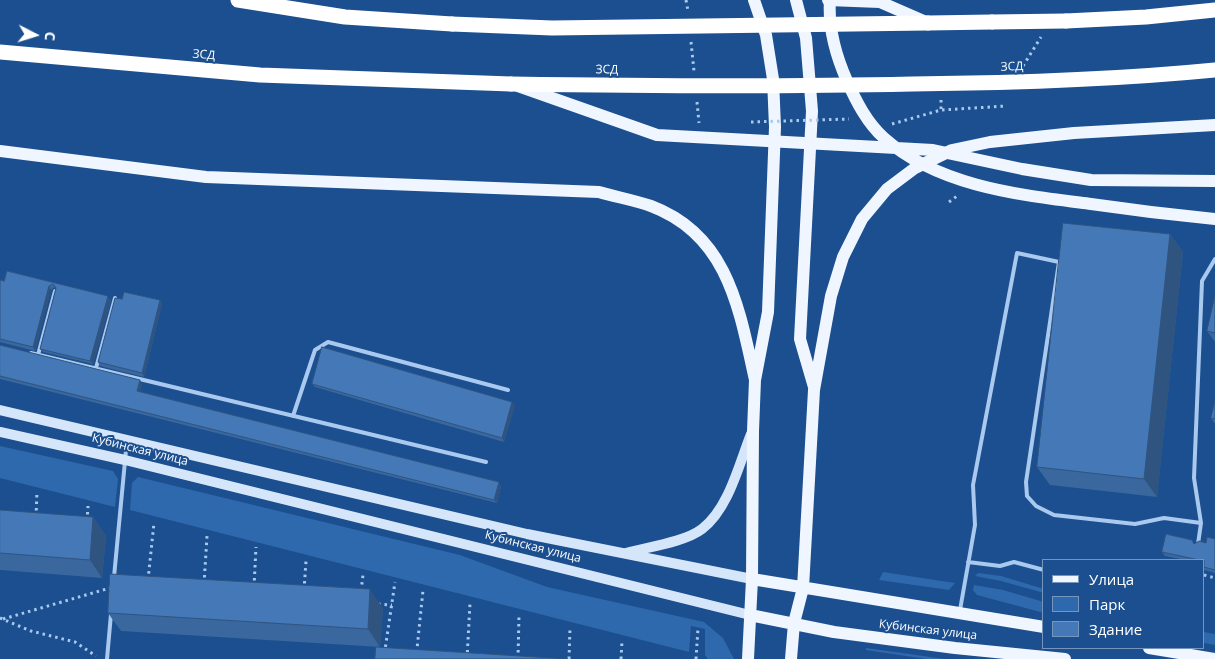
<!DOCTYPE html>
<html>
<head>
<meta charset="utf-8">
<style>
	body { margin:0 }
	#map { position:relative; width:1215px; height:659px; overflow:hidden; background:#1b4f8f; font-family:"Open Sans",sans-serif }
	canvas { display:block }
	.legend { position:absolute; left:1042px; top:559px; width:162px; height:90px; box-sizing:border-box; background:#1b4f8f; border:1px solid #7695bc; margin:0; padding:6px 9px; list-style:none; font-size:15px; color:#fff }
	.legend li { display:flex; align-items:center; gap:10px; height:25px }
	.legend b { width:25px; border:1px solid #7695bc }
	.north { position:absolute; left:10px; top:10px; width:50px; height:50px; -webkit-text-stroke:4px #1b4f8f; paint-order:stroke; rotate:95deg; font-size:14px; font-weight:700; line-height:20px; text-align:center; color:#fff }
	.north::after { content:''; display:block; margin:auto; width:18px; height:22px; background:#fff; clip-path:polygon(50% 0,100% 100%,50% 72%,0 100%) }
</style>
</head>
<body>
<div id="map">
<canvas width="1215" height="659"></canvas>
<ul class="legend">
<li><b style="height:6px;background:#f0f6ff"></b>Улица</li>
<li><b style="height:14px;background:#2e69ad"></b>Парк</li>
<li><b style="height:14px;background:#4478b7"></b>Здание</li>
</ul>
<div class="north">С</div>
</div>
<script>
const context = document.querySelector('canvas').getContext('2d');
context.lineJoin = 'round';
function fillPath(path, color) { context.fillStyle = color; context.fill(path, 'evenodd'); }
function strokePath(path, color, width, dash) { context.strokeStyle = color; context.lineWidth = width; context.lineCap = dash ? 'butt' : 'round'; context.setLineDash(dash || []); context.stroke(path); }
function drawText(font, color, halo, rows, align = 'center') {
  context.font = font + ' "Open Sans",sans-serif'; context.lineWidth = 4; context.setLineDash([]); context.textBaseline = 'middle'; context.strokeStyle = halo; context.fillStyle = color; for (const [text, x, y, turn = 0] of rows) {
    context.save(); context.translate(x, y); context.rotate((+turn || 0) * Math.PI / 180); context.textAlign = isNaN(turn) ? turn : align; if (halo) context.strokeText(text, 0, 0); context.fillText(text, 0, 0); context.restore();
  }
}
const green = new Path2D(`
	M0,446L113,471L118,479L115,507L0,478Z
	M138,477L460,555L547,587L704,622L723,638L734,659H708L705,655V629L691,626L689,652L130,510L132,483Z
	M883,572L955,583L949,590L879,580Z
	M978,573L1001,576L1044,589V593L1001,581L975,576Z
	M974,585L1003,590L1044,602V613L977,595L973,590Z
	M1204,632L1215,634V645L1204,643Z
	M866,648L945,659H926L866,650Z`);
const path = new Path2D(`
	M686,0L688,11
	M691,42L694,71
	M1023,66L1041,37
	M941,100V110
	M697,102L699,123
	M892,124L941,110L1006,106
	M949,202L957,196
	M36,517L37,491
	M87,521L88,506
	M1204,575L1215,578
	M148,580L154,523
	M204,584L207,536
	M254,587L256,547
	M304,590L306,561
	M361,591L363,575
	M378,604L392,605
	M0,618L31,631L75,642L96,656
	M3,619L110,588
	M381,659L385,650L395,582
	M416,659L423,590
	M467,659L470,603
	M518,659L519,615
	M569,659L570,628
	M621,659L622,641
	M696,659L698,628`);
const lane = new Path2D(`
	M31,353L486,462
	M38,355L55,291
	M96,368L115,298
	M293,416L315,350L328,342L508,390
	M1198,544L1201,523L1194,478L1202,281L1215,259
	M968,562L1000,566L1014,562L1044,570
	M114,577L127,440
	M960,610L975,525L973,485L1017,253L1059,262L1026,482L1027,496L1036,506L1054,515L1135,524L1164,518L1201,523
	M107,659L111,614`);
const secondary = new Path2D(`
	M0,410L527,534L752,579
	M0,432L125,460L750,615
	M626,553C648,547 685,542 702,529C729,508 739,464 751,434`);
const primary = new Path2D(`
	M796,0L806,38L812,111L800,339L814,387
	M828,0L880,2L926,22
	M0,151L206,177L599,192C616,197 634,200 651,206C728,235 739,308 755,380
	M752,579L1044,627
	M750,615L834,632L955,648L1065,659
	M1149,648L1215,659
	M748,659L752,579L753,431L755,380L768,312L775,127L773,79L766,35L754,0
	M791,659L794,623L803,588L814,390L831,296L843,257L862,219L887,189L915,168L952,150L990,142L1074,133L1215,125`);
const highway = new Path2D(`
	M238,0L345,17L452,24
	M1066,21L1146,17L1215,10
	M928,23L992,22
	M0,52L260,75L511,84`);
const pathBridge = new Path2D(`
	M751,122L849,119`);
const primaryBridge = new Path2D(`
	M830,0C828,27 836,56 847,81C856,101 867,123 884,138C939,187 1021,195 1091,204C1132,210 1173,215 1215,219
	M518,86L657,135L933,150L1022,169L1091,180L1215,181`);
const highwayBridge = new Path2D(`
	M992,22L1066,21
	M452,24L552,28L928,23
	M511,84C645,86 778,87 912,84C1013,83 1114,80 1215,70`);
const wall = new Path2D(`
	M1170,234L1183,252L1157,497L1050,485L1037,467Z
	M7,271L111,300L93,364L43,352L40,349L56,288L55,287L51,290L35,351L0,342V280L4,281Z
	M122,299L160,300L162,304L144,377L100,366L98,362Z
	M1207,331L1215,333V342Z
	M0,345L142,384L140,392L501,486L497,503L0,379Z
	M312,384L515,405L504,442L315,387Z
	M1215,401V424L1211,418Z
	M0,510L93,517L106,536L102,578L0,570Z
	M1215,539V573L1204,570V560H1185L1165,556L1162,552L1194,544L1206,543Z
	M383,608L380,647L121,631L108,613Z`);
const shadedWall = new Path2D(`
	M1170,234L1183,252L1157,497L1144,479Z
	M49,286L51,290L35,351L33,347Z
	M108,296L111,300L93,364L90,361Z
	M160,300L162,304L144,377L142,373Z
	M140,380L142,384L140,395L137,391Z
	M512,402L515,405L504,442L502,438Z
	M499,482L501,486L497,503L494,500Z
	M93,517L106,536L102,578L90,560Z
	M370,589L383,608L380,647L368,629Z`);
const building = new Path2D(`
	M1063,223L1170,234L1144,479L1037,467Z
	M7,271L108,296L90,361L40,349L56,288L53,284L49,286L33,347L0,339V280L4,281Z
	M124,292L160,300L142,373L98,362L115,298L122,299Z
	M1215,296V333L1207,331Z
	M0,345L140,380L137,391L499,482L494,500L0,376Z
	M322,347L512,402L502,438L312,384Z
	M1215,401V419L1211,418Z
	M0,510L93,517L90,560L0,553Z
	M1166,534L1192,540L1194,544L1199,541L1206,543L1207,537L1215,539V570L1204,567V560H1199L1162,552Z
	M110,574L370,589L368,629L108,613Z
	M376,647L568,659H375Z`);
const streetNames = [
	["ЗСД",204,55,5],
	["ЗСД",1012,67,-2],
	["ЗСД",607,70,1],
	["Кубинская улица",140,450,14],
	["Кубинская улица",533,547,14],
	["Кубинская улица",928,630,7]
];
fillPath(green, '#2e69ad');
strokePath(path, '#a9c9ee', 3, [2.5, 4]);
strokePath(lane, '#a9c9ee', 4);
strokePath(secondary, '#d6e6fa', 10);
strokePath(primary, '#f0f6ff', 12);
strokePath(highway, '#fff', 15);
strokePath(pathBridge, '#a9c9ee', 3, [2.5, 4]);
strokePath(primaryBridge, '#f0f6ff', 12);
strokePath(highwayBridge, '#fff', 15);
fillPath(wall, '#3a679d');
fillPath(shadedWall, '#305480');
fillPath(building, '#4478b7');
strokePath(building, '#305480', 1);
drawText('12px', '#fff', '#1b4f8f', streetNames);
</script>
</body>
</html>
